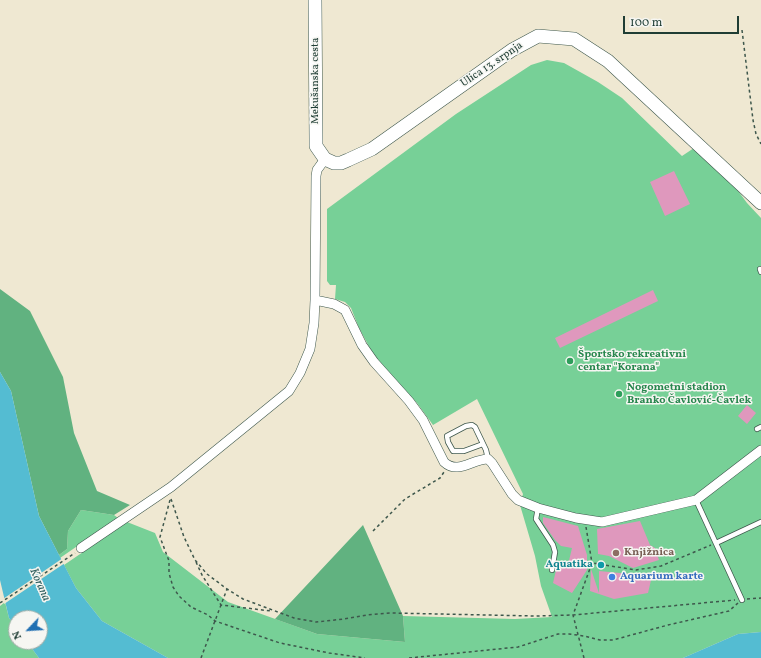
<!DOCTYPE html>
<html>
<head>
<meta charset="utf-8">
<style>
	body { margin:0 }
	#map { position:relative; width:761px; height:658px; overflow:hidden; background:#efe8d2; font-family:Vollkorn,serif }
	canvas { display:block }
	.north { position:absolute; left:8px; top:610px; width:40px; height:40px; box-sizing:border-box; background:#f6f6f2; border:1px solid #a0aca6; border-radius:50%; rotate:245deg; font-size:11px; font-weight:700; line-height:16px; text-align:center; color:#1f3d34 }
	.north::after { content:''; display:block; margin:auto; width:14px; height:18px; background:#1f6fb2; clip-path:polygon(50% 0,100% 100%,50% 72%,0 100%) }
	.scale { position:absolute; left:623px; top:16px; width:116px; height:18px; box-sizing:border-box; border:2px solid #1f3d34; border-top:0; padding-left:5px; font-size:12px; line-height:14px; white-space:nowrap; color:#1f3d34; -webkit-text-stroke:3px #f6f6f2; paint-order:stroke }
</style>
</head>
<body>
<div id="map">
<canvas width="761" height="658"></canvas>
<div class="north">N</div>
<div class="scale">100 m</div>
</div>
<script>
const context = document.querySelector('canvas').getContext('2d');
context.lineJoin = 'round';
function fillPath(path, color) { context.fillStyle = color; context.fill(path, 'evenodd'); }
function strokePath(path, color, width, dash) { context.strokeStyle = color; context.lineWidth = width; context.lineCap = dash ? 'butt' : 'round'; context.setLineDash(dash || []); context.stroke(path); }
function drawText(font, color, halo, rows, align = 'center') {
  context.font = font + ' Vollkorn,serif'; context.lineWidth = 3; context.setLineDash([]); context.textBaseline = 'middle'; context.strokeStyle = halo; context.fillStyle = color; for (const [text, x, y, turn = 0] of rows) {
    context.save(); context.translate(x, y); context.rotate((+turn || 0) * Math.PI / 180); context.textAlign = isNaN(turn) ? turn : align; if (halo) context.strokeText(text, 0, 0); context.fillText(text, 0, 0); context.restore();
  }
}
const green = new Path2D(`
	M547,60L564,63L598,82L622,98L682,156L694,148L733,184L747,203L761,218V632L738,634L683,658H168L102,621L76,588L64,565L127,522L155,533L163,552L228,602L317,634L405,642L403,616L515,619L552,617L541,586L535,556L520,505L523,494L477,399L433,425L417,403L388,372L372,352L359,328L351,308L345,302L335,299L336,285H330L327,281V209L456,114L531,65Z
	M81,510L114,515L118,518L60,558L59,555L67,549L68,531Z
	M5,602L9,618L16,627V642H27L39,658H0V606Z`);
const forest = new Path2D(`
	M0,289L30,311L63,377L74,433L97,491L130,505L114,515L81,510L68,531L67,549L59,555L39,516L11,391L0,372Z
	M363,525L403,616L405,642L317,634L275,619Z`);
const water = new Path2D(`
	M0,372L11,391L39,516L76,588L102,621L168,658H39L27,642H40V618H16V627L9,618L0,580Z
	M761,632V658H683L738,634Z`);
const pier = new Path2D(`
	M63,558L65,563L4,604L3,599Z`);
const building = new Path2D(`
	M674,171L690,204L665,216L650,182Z
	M653,290L658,301L560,348L555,338Z
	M747,405L756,413L747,424L738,416Z
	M543,517L578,526L587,555V570L572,593L553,583L558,562L568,565L572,548L561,546L555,540L543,523Z
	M640,521L650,545L655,548L659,560L633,568L609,556L598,554L597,529Z
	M591,569L599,593V571L652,576L648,593L614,599L590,591Z`);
const path = new Path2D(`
	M742,30L753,120L756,134L761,144
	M171,499L184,537L195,560L207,574L227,589L243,599L294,618L316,622L344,619L367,615L391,613L535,616L573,615L735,600
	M170,500L160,537L169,561V573L173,587L179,596L191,607L208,615L215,621L280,643L329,653L365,658
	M586,527L592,563
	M373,531L405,499L440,478L444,472
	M196,562L202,575L221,605L271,611
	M747,599L761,598
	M0,603L75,553
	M201,658L227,589
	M409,658L518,647L558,634H569L584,636L600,640H613L668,625L729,611L738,603
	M584,658L573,615L592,563L636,570L661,566L711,545`);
const lane = new Path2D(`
	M760,269L761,272
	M757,429L761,427
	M483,444L464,451H453L448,442L447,436L466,426L472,425L475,427L486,450L488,459
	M696,500L742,600
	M538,508L536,519L553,545L555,552L552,570
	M716,543L761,522`);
const street = new Path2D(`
	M315,300L334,304L345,310L362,345L374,362L409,401L423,420L444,462C458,475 472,459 488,459L492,463L512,494L518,500L538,508L576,518L602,522L696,500L761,450
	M81,548L171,487L289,391L300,373L310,349L314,323L315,300L316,176L317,170L325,159`);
const secondary = new Path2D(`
	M315,0L316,139V146L325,159L334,163H341L348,160L372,149L512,50L538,36L574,39L608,61L761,203`);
const markers = [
	[570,361,4,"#2e9e5b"],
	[619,394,4,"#2e9e5b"],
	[616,553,4,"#8d6e63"],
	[601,565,4,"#0f9aa8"],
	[612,577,4,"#3f7fe0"]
];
const streetNames = [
	["Ulica 13. srpnja",492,65,-34],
	["Mekušanska cesta",316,81,-90]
];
const leisureNames = [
	["Športsko rekreativni",578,355],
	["centar \"Korana\"",578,368],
	["Nogometni stadion",627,388],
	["Branko Čavlović-Čavlek",627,401]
];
const educationNames = [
	["Knjižnica",624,553]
];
const cultureNames = [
	["Aquatika",593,565]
];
const shopNames = [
	["Aquarium karte",620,577]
];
const waterNames = [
	["Korana",39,585,66]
];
fillPath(green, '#77d097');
fillPath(forest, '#61b280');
fillPath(water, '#54bcd2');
fillPath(pier, '#efe8d2');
fillPath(building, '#df98bd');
strokePath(lane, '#3e574c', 6);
strokePath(street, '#3e574c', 10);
strokePath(secondary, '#3e574c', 14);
strokePath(path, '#3e574c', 1.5, [3, 3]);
strokePath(lane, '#fff', 4.5);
strokePath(street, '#fff', 9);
strokePath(secondary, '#fff', 13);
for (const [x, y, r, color] of markers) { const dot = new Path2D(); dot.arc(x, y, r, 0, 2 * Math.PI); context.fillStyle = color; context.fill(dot); strokePath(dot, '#f6f6f2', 1.5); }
drawText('11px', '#1f3d34', '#f6f6f2', streetNames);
drawText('bold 11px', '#27864d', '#f6f6f2', leisureNames, 'left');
drawText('bold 11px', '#785e54', '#f6f6f2', educationNames, 'left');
drawText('bold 11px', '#0d838f', '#f6f6f2', cultureNames, 'right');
drawText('bold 11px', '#366cbe', '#f6f6f2', shopNames, 'left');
drawText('italic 12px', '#2c5d5c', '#f6f6f2', waterNames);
</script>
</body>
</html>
